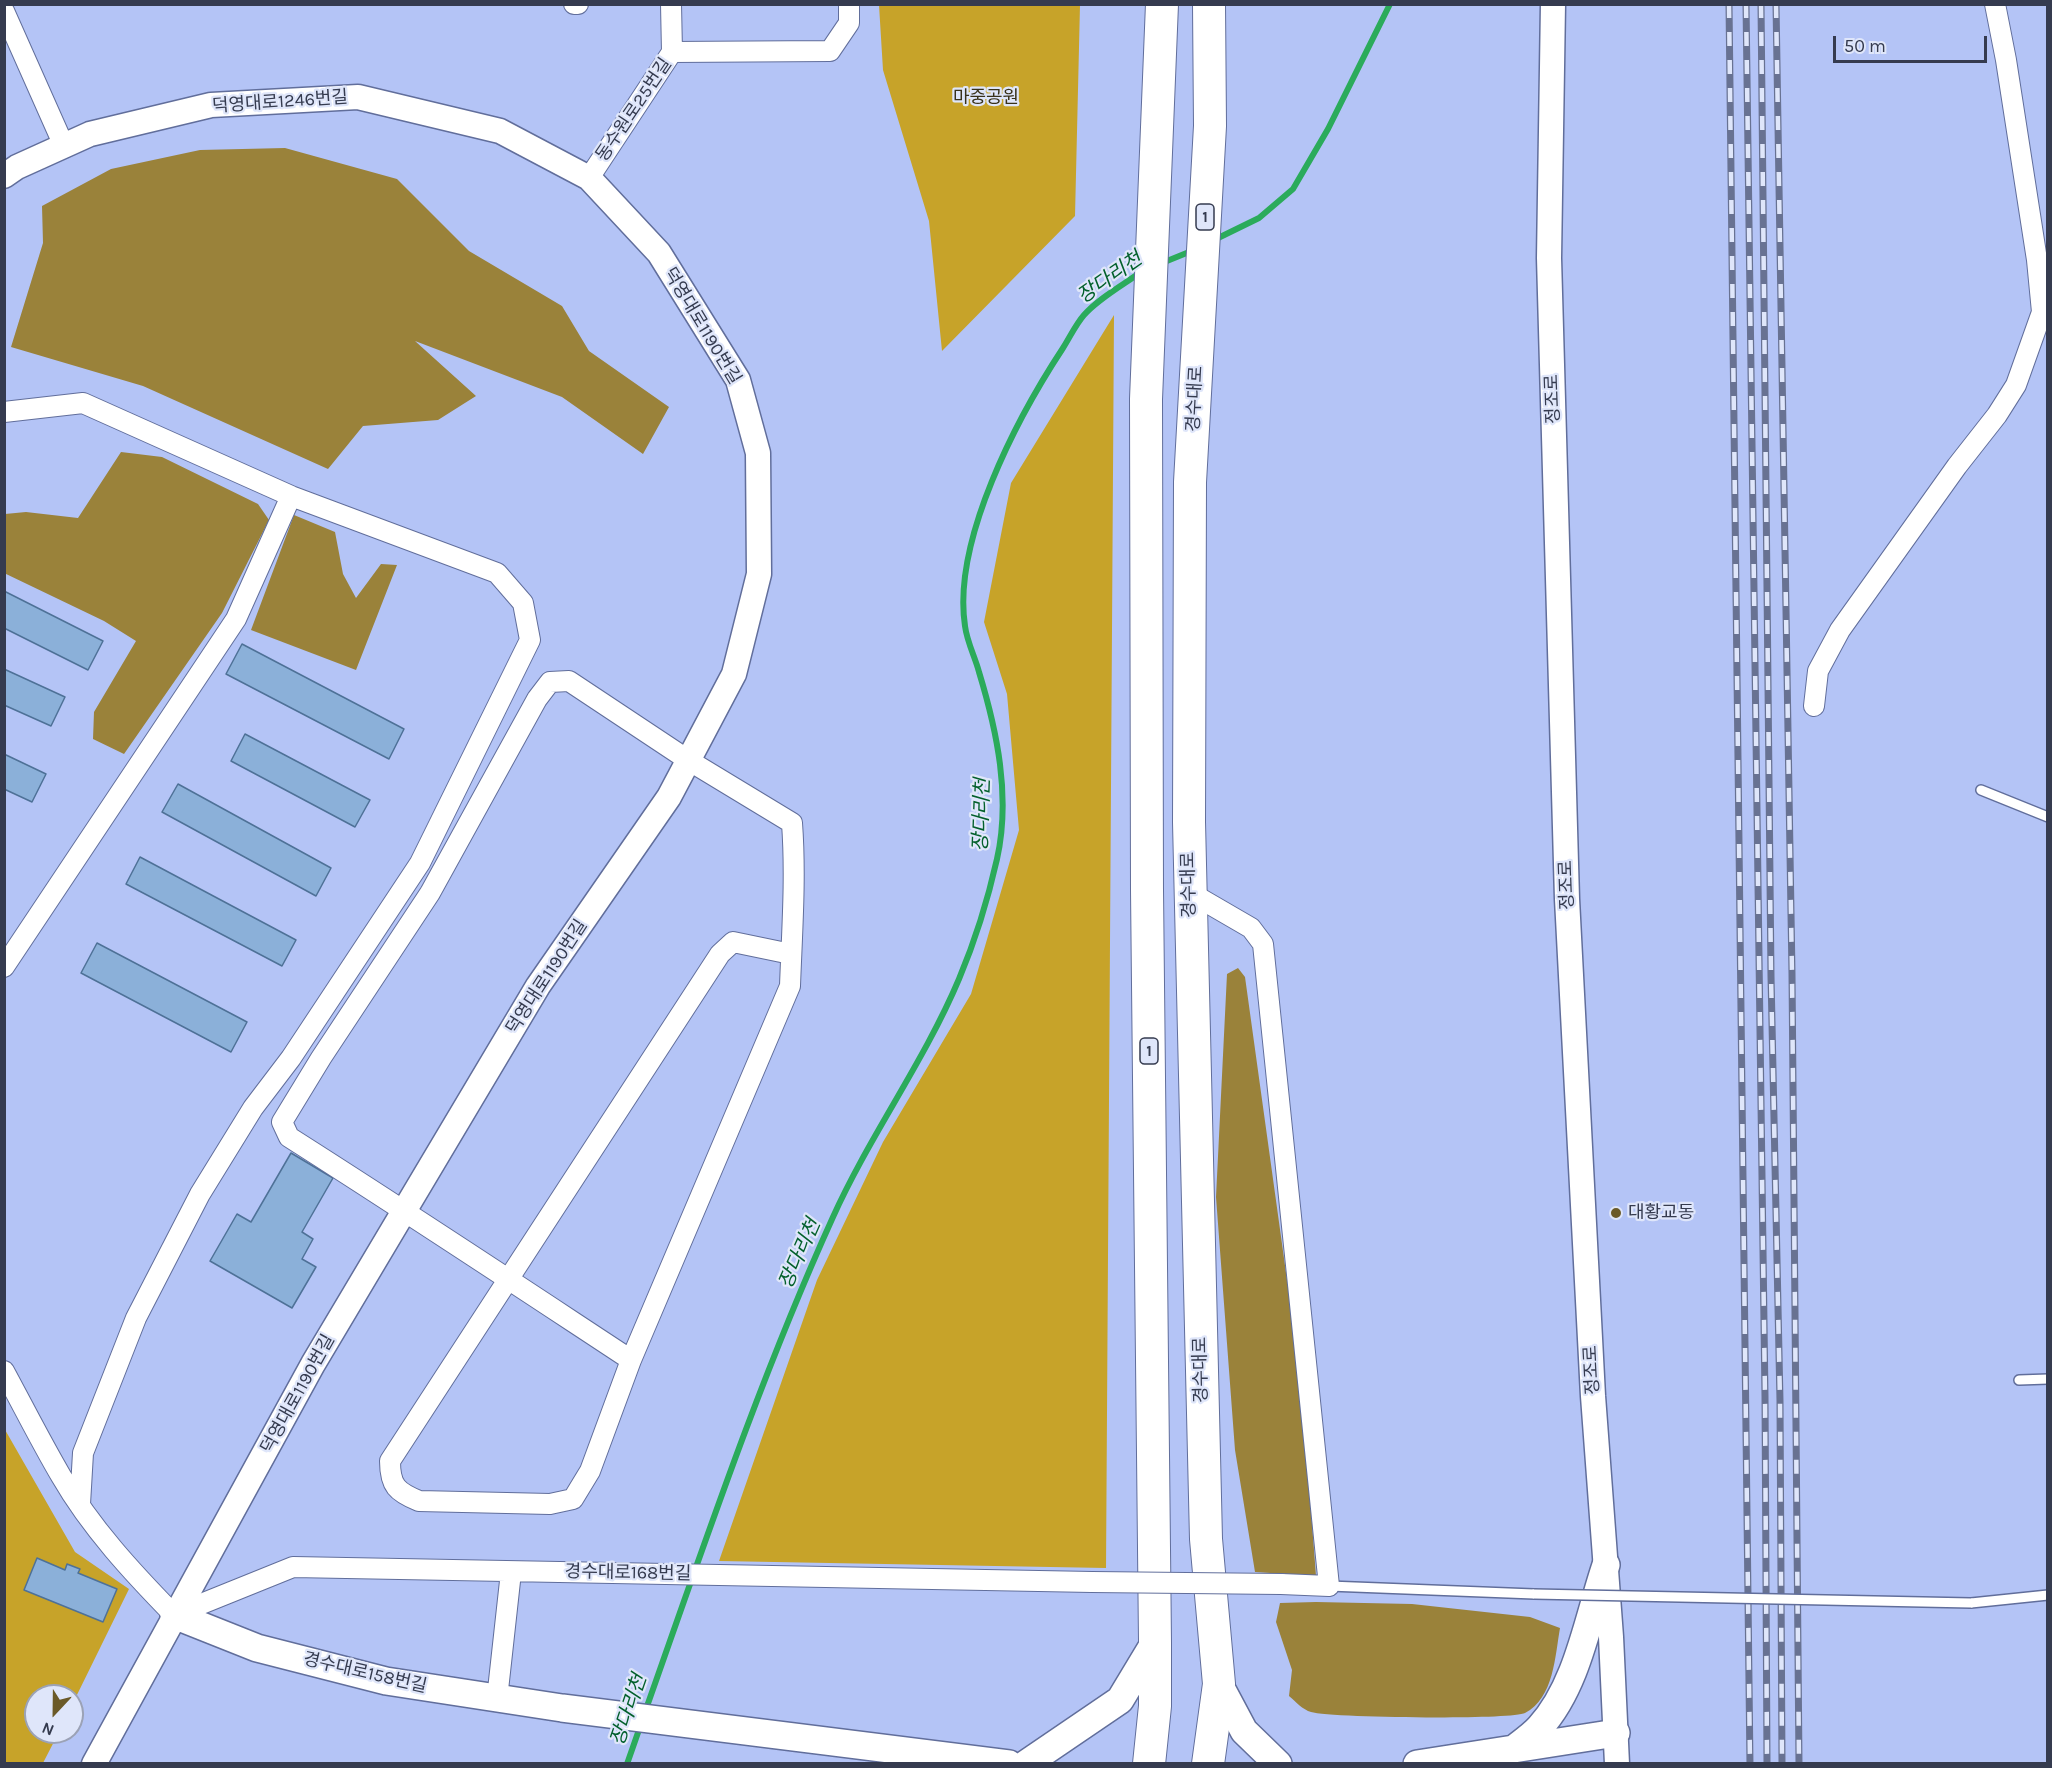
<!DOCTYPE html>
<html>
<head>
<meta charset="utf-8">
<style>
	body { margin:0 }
	#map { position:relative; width:2052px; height:1768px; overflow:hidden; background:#b4c4f6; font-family:Karla,sans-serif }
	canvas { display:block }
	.frame { position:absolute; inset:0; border:6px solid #353b4f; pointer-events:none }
	.north { position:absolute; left:24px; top:1684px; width:60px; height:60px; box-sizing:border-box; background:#dfe6fa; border:2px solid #9ba2b6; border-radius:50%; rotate:202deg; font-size:16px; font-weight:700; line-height:24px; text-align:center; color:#353b4f }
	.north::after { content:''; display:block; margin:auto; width:21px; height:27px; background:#6b5a28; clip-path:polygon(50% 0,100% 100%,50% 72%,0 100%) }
	.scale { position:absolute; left:1833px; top:36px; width:154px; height:27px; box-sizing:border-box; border:3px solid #353b4f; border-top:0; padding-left:8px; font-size:18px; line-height:21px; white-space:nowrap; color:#353b4f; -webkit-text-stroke:4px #dfe6fa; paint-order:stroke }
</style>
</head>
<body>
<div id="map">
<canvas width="2052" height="1768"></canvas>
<div class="frame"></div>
<div class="north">N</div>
<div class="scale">50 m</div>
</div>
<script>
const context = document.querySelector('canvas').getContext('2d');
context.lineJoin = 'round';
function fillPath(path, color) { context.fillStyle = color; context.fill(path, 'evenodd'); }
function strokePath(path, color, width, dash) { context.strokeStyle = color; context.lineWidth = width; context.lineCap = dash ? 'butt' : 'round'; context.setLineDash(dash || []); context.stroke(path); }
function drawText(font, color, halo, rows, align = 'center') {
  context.font = font + ' Karla,"Noto Sans KR",sans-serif'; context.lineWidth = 4.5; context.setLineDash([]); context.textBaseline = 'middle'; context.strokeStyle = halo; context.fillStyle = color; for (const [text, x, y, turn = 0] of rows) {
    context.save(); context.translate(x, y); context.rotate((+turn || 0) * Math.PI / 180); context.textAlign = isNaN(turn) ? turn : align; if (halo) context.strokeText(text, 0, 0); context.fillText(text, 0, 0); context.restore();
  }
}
const green = new Path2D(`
	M879,5H1080L1075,216L942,351L929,221L883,70Z
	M1114,315L1106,1568L719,1561L817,1280L883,1142L971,994L1019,830L1007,694L984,622L1011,483Z
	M4,1428L75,1552L129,1589L72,1705V1696H36V1732H59L43,1763H5Z`);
const forest = new Path2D(`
	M285,148L397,179L469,251L562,306L589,351L669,407L643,454L562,397L415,341L476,396L438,420L363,426L328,469L143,386L11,347L43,243L42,206L111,169L200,150Z
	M121,452L162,457L258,504L269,520L222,613L124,754L93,739L94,712L136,641L104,621L4,573L5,514L26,512L78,518Z
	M294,515L335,532L343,574L356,598L381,564L397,565L356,670L251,630Z
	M1238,968L1245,977L1301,1381L1316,1576L1255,1572L1235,1450L1216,1197L1227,974Z
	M1316,1602L1412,1604L1530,1617L1560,1628C1555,1656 1554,1698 1525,1713C1511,1720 1330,1718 1311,1712C1303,1710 1295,1701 1289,1696L1292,1670L1276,1622L1280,1603Z`);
const stream = new Path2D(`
	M1214,240L1259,218L1293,189L1328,129L1390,4
	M1162,263L1194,250
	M645,1712C704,1545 760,1378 833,1217C870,1135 924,1062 959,979C975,941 988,899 997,859C1011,797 997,731 979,672C975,657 967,642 965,626C952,541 1017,418 1063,348C1070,337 1076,324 1084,315C1099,298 1123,285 1141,272
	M627,1764L641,1724`);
const building = new Path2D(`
	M4,591L103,641L88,670L4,628Z
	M242,644L404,729L389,759L226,674Z
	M4,669L65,697L51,726L4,705Z
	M245,734L370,800L355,827L231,761Z
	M4,754L46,774L32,802L4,789Z
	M178,784L331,868L316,896L162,812Z
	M140,857L296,940L282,966L126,884Z
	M97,943L247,1022L231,1052L81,973Z
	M291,1153L333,1178L302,1232L313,1239L302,1259L316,1267L292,1308L210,1261L237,1214L251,1222Z
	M37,1558L65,1570L67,1564L80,1569L78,1573L117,1589L103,1622L24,1590Z`);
const service = new Path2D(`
	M1981,790L2048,817
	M2019,1380L2048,1379
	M1329,1586L1534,1594
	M1971,1603L2048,1595`);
const minor = new Path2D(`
	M574,4H578
	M4,11L64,146
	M672,52L830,51L849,23V4
	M589,178L672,52L671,4
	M4,412L83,403L291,496L236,619L4,967
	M1814,706L1818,671L1840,630L1957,466L1997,415L2016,385L2042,312L2037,260L2006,60L1995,4
	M1189,892L1251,928L1263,944L1329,1586L1281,1584
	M631,1360C517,1285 404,1210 289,1137L282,1122L321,1058L430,893L537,699L550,682L569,681L688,760L792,823C796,877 792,931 790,986L631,1360L590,1471L573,1499L550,1504L419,1501C397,1492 390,1486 390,1461L720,954L733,942L791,954
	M4,1371C23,1406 41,1442 61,1476C91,1528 133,1573 174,1615L293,1567L1092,1582
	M80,1504L83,1453L136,1318L200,1194L253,1108L291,1058L420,863L530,640L523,603L497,573L291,496
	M497,1699L511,1572`);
const tertiary = new Path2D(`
	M1553,4L1549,258L1567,899L1593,1396L1611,1637L1617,1764
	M4,176L17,167L90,134L211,105L358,97L500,131L589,178L659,253L738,380L758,453L759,574L734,674L669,797L538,986L313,1364L94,1764`);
const secondary = new Path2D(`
	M174,1615L257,1648L386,1681L562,1708L1009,1764
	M1219,1684L1244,1731L1278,1764
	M1515,1748C1523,1742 1533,1735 1540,1727C1578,1685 1588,1618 1606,1565
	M1026,1764L1120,1700L1155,1642
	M1417,1764L1616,1733`);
const primary = new Path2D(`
	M1149,1764L1155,1706V1642L1147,890L1146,399L1162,4
	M1208,1764L1219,1684L1206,1539L1189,822L1190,482L1210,126L1209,4`);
const rail = new Path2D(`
	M1729,4L1750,1764
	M1746,4L1765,1396L1767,1764
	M1761,4L1771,976L1780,1401L1782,1764
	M1776,4L1792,974L1799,1764`);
const serviceBridge = new Path2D(`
	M1534,1594L1971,1603`);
const minorBridge = new Path2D(`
	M1092,1582L1281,1584`);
const markers = [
	[1616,1213,6,"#6b5a28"]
];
const shields = [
	[1205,217,18],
	[1149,1051,18]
];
const shieldNames = [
	["1",1205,217],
	["1",1149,1051]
];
const parkNames = [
	["마중공원",986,98]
];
const streetNames = [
	["덕영대로1246번길",280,102,-4],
	["동수원로25번길",634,110,-56],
	["덕영대로1190번길",702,326,59],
	["경수대로",1195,399,-87],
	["정조로",1553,399,-92],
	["경수대로",1189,885,-91],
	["정조로",1567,885,-92],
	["덕영대로1190번길",547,977,-57],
	["경수대로",1201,1370,-91],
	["정조로",1592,1370,-93],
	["덕영대로1190번길",298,1394,-61],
	["경수대로168번길",628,1573,1],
	["경수대로158번길",365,1673,13]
];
const poiNames = [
	["대황교동",1628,1213]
];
const waterNames = [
	["장다리천",1110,278,-35],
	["장다리천",982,815,-88],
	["장다리천",800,1254,-66],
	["장다리천",629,1710,-71]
];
fillPath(green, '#c7a329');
fillPath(forest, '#9a823a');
strokePath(stream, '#2bab5b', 6);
fillPath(building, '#8bb0d9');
strokePath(building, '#4e7197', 1.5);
strokePath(service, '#616e9b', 12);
strokePath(minor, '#616e9b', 22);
strokePath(tertiary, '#616e9b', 27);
strokePath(secondary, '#616e9b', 30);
strokePath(primary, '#616e9b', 34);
strokePath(service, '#fff', 9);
strokePath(minor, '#fff', 20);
strokePath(tertiary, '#fff', 24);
strokePath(secondary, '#fff', 27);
strokePath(primary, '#fff', 32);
strokePath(rail, '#687292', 7);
strokePath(rail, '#dfe6fa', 4.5, [14]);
strokePath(serviceBridge, '#616e9b', 12, []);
strokePath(minorBridge, '#616e9b', 22, []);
strokePath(serviceBridge, '#fff', 9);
strokePath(minorBridge, '#fff', 20);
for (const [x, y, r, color] of markers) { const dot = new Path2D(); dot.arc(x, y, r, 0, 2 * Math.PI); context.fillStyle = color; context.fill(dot); strokePath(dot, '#dfe6fa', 2); }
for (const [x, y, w] of shields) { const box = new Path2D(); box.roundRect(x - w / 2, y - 13, w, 26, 4.5); context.fillStyle = '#dfe6fa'; context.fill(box); strokePath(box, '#353b4f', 1.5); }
drawText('bold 16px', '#353b4f', null, shieldNames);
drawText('18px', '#38311a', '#dfe6fa', parkNames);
drawText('18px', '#353b4f', '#dfe6fa', streetNames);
drawText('18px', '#353b4f', '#dfe6fa', poiNames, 'left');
drawText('italic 20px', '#03602c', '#dfe6fa', waterNames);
</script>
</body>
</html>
